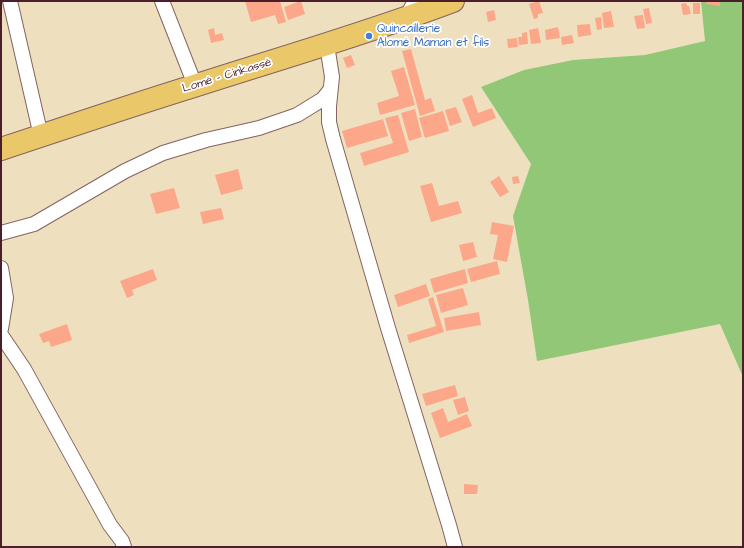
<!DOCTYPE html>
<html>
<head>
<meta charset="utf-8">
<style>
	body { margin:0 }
	#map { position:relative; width:744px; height:548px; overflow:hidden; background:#eee0bf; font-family:"Architects Daughter",sans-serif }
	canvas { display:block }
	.frame { position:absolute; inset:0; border:2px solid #4a1f2b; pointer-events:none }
</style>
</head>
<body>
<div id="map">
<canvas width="744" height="548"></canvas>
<div class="frame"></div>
</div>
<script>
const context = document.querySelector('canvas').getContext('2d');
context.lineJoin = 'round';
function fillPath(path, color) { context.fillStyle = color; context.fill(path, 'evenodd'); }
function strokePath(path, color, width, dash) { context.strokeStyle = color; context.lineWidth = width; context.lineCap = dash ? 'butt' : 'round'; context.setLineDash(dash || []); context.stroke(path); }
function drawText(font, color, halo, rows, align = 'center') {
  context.font = font + ' "Architects Daughter",sans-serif'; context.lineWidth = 3.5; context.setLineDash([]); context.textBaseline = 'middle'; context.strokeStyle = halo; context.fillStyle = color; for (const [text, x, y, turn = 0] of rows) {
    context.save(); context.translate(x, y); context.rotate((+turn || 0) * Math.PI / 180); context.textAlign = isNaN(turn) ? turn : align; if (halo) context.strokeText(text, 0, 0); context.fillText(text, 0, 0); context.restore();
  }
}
const green = new Path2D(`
	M701,1H743V377L720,324L537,361L528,300L513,216L531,164L481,87L524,70L573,60L645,55L705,41Z`);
const building = new Path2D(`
	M245,1H280L286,22L278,24L275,15L251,22Z
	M301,1L305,14L288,20L284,7Z
	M539,1L543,13L538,14V18L534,19L529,4Z
	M706,1H720V6L706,4Z
	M686,3L687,6H689L691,14L683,15L681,4Z
	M693,3H700V14H693Z
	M649,8L652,23L646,24L643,9Z
	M494,10L496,20L488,22L486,12Z
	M611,11L614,27L604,28L602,13Z
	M643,15L645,28L637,29L634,16Z
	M601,17L602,29L597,30L595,18Z
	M590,24L591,35L578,37L577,25Z
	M558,27L560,38L546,40L545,30Z
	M214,28L215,35L222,33L224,40L211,43L208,30Z
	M538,28L541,43L531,44L529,30Z
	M527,32L528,44L519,45L518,37H522V33Z
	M572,35L574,43L562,45L561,37Z
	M517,38L518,47L508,48L507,39Z
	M411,49L425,100L431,98L435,111L420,116L402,51Z
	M351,55L355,65L347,68L343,58Z
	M404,67L415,105L380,115L377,103L399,96L391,71Z
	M472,95L478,113L492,108L496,118L473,127L462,99Z
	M456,107L462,122L450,126L445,110Z
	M415,109L422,137L409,141L401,113Z
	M443,111L449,131L425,138L419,118Z
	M398,115L409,152L364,166L360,153L393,143L385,118Z
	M383,119L388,136L347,148L342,131Z
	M238,169L243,189L221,195L215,175Z
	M499,176L509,192L500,197L490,182Z
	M518,176L520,183L513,184L512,177Z
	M432,183L439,206L458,201L462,213L431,222L420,186Z
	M174,188L180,208L156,214L150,194Z
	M221,208L224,219L203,224L200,212Z
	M492,222L514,226L507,262L493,259L498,235L490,234Z
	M473,242L477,257L463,261L459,245Z
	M497,261L500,274L471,282L467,269Z
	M153,269L157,280L132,290L134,295L127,298L120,281Z
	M465,269L468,283L434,293L430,279Z
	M426,284L430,296L398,307L394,295Z
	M463,288L468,305L441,313L436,295Z
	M433,297L444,332L409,343L407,335L436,326L428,299Z
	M479,312L481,325L446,331L444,318Z
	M67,324L72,340L51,347L49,341L43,343L39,334Z
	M455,385L458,396L426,406L422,394Z
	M465,397L469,411L458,415L453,400Z
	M443,408L448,422L467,414L472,426L440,438L431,413Z
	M464,484L478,485L477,494H464Z`);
const street = new Path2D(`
	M10,1L41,136
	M162,1L195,85
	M405,19L415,1
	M327,45L332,77L329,106V122L333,139L388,328L449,525L455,547
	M1,233L34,224L125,171L163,153L206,140L259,128L297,115L323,99L330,90
	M1,268L6,298L1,329
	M1,335L24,369L110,525L122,541L124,547`);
const highway = new Path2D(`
	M1,149C65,128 129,106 194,86C281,58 368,33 453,1`);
const markers = [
	[369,36,4,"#3f7fe0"]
];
const shopNames = [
	["Quincaillerie",377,29],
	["Alomé Maman et fils",377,43]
];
const streetNames = [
	["Lomé - Cinkassé",227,76,-17]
];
fillPath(green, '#93c778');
fillPath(building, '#fca789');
strokePath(street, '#83635f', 16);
strokePath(highway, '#83635f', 24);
strokePath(street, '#fff', 14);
strokePath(highway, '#eac769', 22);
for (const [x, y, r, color] of markers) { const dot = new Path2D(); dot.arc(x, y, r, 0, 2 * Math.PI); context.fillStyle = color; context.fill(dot); strokePath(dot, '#fff', 1.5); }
drawText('12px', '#366cbe', '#fff', shopNames, 'left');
drawText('12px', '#4a1f2b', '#fff', streetNames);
</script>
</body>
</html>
